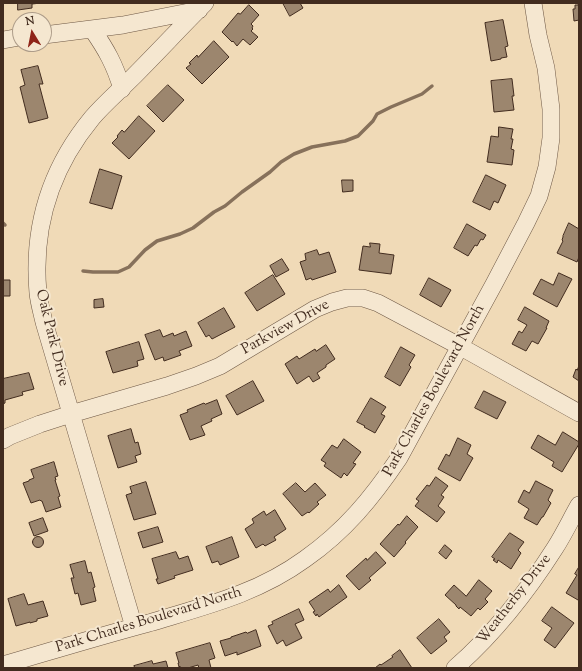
<!DOCTYPE html>
<html>
<head>
<meta charset="utf-8">
<style>
	body { margin:0 }
	#map { position:relative; width:582px; height:671px; overflow:hidden; background:#f0dab7; font-family:"Sorts Mill Goudy",serif }
	canvas { display:block }
	.frame { position:absolute; inset:0; border:4px solid #422c1f; pointer-events:none }
	.north { position:absolute; left:12px; top:12px; width:40px; height:40px; box-sizing:border-box; background:#f5e7d0; border:1px solid #ad9c89; border-radius:50%; rotate:350deg; font-size:11px; font-weight:700; line-height:16px; text-align:center; color:#422c1f }
	.north::after { content:''; display:block; margin:auto; width:14px; height:18px; background:#8f2418; clip-path:polygon(50% 0,100% 100%,50% 72%,0 100%) }
</style>
</head>
<body>
<div id="map">
<canvas width="582" height="671"></canvas>
<div class="frame"></div>
<div class="north">N</div>
</div>
<script>
const context = document.querySelector('canvas').getContext('2d');
context.lineJoin = 'round';
function strokePath(path, color, width, dash) { context.strokeStyle = color; context.lineWidth = width; context.lineCap = dash ? 'butt' : 'round'; context.setLineDash(dash || []); context.stroke(path); }
function fillPath(path, color) { context.fillStyle = color; context.fill(path, 'evenodd'); }
function drawText(font, color, halo, rows, align = 'center') {
  context.font = font + ' "Sorts Mill Goudy",serif'; context.lineWidth = 4; context.setLineDash([]); context.textBaseline = 'middle'; context.strokeStyle = halo; context.fillStyle = color; for (const [text, x, y, turn = 0] of rows) {
    context.save(); context.translate(x, y); context.rotate((+turn || 0) * Math.PI / 180); context.textAlign = isNaN(turn) ? turn : align; if (halo) context.strokeText(text, 0, 0); context.fillText(text, 0, 0); context.restore();
  }
}
const stream = new Path2D(`
	M3,223L5,225
	M83,271L93,272H118L129,267L145,250L157,241L180,234L193,228L214,212L225,206L242,192L270,172L281,162L294,154L312,147L345,141L358,136L373,121L377,114L391,107L422,94L432,86`);
const building = new Path2D(`
	M18,3H41L32,4V8L18,10Z
	M283,3H300L303,8L290,16Z
	M578,3H579V20L574,21L573,9H575V5H578Z
	M249,5L259,15L251,24L253,26L252,28L253,29L251,31L258,37L250,45L243,39L237,46L233,41L232,42L222,32L238,13L240,14Z
	M503,20L508,46L505,47L507,57L501,58V59L491,61L485,23Z
	M214,41L229,57L202,84L186,68L191,64L189,63L197,55L198,57Z
	M38,66L43,84H39L48,118L29,123L20,87L25,85L21,70Z
	M512,79L514,96H512L514,110L494,112L491,81Z
	M168,85L184,100L163,122L147,106Z
	M139,116L155,131L129,159L112,143L118,137L117,136L122,130L124,132Z
	M499,127L513,129L511,139H513L511,149L514,150L512,165L487,162L491,136L498,137Z
	M100,169L122,176L112,209L90,203Z
	M486,175L506,185L498,203L494,201L490,210L473,202Z
	M342,180H353V191L343,192Z
	M569,223L579,229V257L577,262L557,253L563,241L562,240L563,237V236Z
	M467,224L486,235L483,240L481,239L477,246L475,245L468,256L454,248Z
	M370,243L380,244L379,253L394,255L391,274L359,270L363,246L370,247Z
	M317,250L319,255L329,252L336,272L312,280L311,278L306,280L300,262L306,260L305,254Z
	M282,259L289,270L276,277L270,266Z
	M559,273L572,279L557,307L533,294L541,279L553,285Z
	M273,275L285,294L257,311L245,293Z
	M429,278L451,290L441,307L420,295Z
	M3,280H10V296H3Z
	M103,299L104,307L94,308V300Z
	M525,307L549,321L546,328H547L538,344L532,341L526,351L512,344L519,331L522,333L527,325L518,320Z
	M224,308L235,327L212,339L209,335L206,337L198,323Z
	M160,330L163,337L173,333L174,336L186,331L192,346L179,351L181,355L164,361L163,357L155,360L145,335Z
	M139,342L144,359L137,361L138,366L113,373L106,352Z
	M326,345L335,359L326,365V367L317,373L320,378L313,382L309,376L297,384L285,364L297,356L299,359L315,349L316,351Z
	M401,347L415,355L409,365L411,367L400,386L385,377Z
	M579,366V381L573,377L576,369L577,370Z
	M29,373L34,389L22,392L23,395L5,400V403L3,404V379Z
	M253,381L264,401L237,415L226,396Z
	M484,391L506,402L497,419L475,408Z
	M371,398L386,407L381,414L385,416L375,433L364,427L365,426L357,422Z
	M217,400L222,414L211,419L212,421L201,426L205,435L190,440L180,415L188,412L187,410L204,403L205,404Z
	M131,429L135,443L138,442L141,454L135,456L137,462L118,468L108,436Z
	M563,432L579,442V444L562,472L552,466L554,462L531,448L538,435L555,445Z
	M458,438L471,445L467,454L473,458L460,481L438,469L446,454L449,456Z
	M344,439L361,452L353,463L356,464L347,476L344,473L341,478L324,466L326,463L321,460L332,445L337,448Z
	M54,462L58,476L55,477L56,480H55L60,496L58,497L61,507L46,512L42,501H41L40,500L31,503L23,483L29,481V480L34,478L31,470Z
	M436,477L448,486L441,495L444,497L438,506L445,512L437,522L415,506L419,501L416,499L427,485L429,486Z
	M536,481L553,490L548,500L551,503L543,517H542L537,525L524,518L529,509L518,502L524,490L529,493Z
	M146,482L156,514L134,520L126,495L132,493L130,487Z
	M296,483L305,492L315,483L326,495L317,502L319,504L309,513L308,512L302,516L283,494Z
	M275,510L286,529L274,537L276,540L265,546L263,544L256,548L245,529L254,523L252,519L264,511L266,515Z
	M407,516L418,527L405,542L406,543L394,557L380,544L398,524L399,525Z
	M43,518L48,531L34,536L29,523Z
	M158,527L163,542L143,548L138,533Z
	M510,533L524,542L518,550L521,553L511,569L498,560L497,563L493,560L495,559L492,557Z
	M32.5 542a5.5 5.5 0 1 1 11 0a5.5 5.5 0 1 1-11 0Z
	M232,537L239,557L220,565L218,561L212,563L206,547Z
	M445,545L452,551L446,559L439,553Z
	M176,552L179,559L188,556L193,570L174,576L175,578L158,584L156,579H158L152,559Z
	M376,552L386,563L369,578L371,580L359,590L346,576L366,558L367,560Z
	M85,561L88,573L91,572L95,587L93,588L96,601L81,605L78,593L75,594L71,578H74L70,565Z
	M579,567V599L578,600L566,593L577,575L575,574Z
	M479,580L492,591L485,599L488,602L480,610L478,608L471,616L460,607L459,609L456,606V605L445,595L454,585L466,596Z
	M339,585L347,597L319,617L317,614L316,616L313,612L315,611L309,602L328,589L330,592Z
	M24,594L28,605L43,601L48,616L37,619V621L30,623V622L16,626L8,599Z
	M552,607L574,623L555,648L544,640L552,628L542,621Z
	M299,609L304,620L295,624L302,638L286,646L283,640L277,644L268,626L273,624L272,622Z
	M439,619L450,632L444,637L447,641L431,654L417,638Z
	M256,630L261,646L237,655V652L225,656L220,641L231,638V637L246,632L247,633Z
	M210,643L215,658L209,660L211,668H199L198,665L188,668H180V666L179,667L178,663H179L176,653Z
	M400,650L412,668H375L380,664L381,665L393,657L392,656Z
	M152,661L153,664L166,661L168,668H135L134,666Z`);
const minor = new Path2D(`
	M92,29C106,49 115,65 122,89
	M44,35L123,25L199,10
	M3,40L20,37
	M3,440L10,436L40,424L71,414L167,386L196,376L220,366L315,309L332,302L347,298H363L378,303L461,347L579,413
	M134,627L44,322C42,313 39,303 38,293C32,226 50,169 92,118C104,104 118,92 131,79C156,54 180,28 205,3
	M3,665C51,651 100,636 149,623C205,606 257,594 305,559C345,531 372,498 399,458L494,284L526,223L539,196L547,167L551,138V109L546,68L538,35L533,3
	M455,668C495,633 527,592 555,548C564,534 571,519 579,505`);
const streetNames = [
	["Parkview Drive",286,328,-29],
	["Oak Park Drive",51,338,76],
	["Park Charles Boulevard North",435,391,-61],
	["Weatherby Drive",515,600,-52],
	["Park Charles Boulevard North",149,621,-17]
];
strokePath(stream, '#87715b', 3.5);
fillPath(building, '#9c866e');
strokePath(building, '#422c1f', 1);
strokePath(minor, '#6e5845', 18);
strokePath(minor, '#f5e7d0', 17);
drawText('15px', '#422c1f', '#f5e7d0', streetNames);
</script>
</body>
</html>
